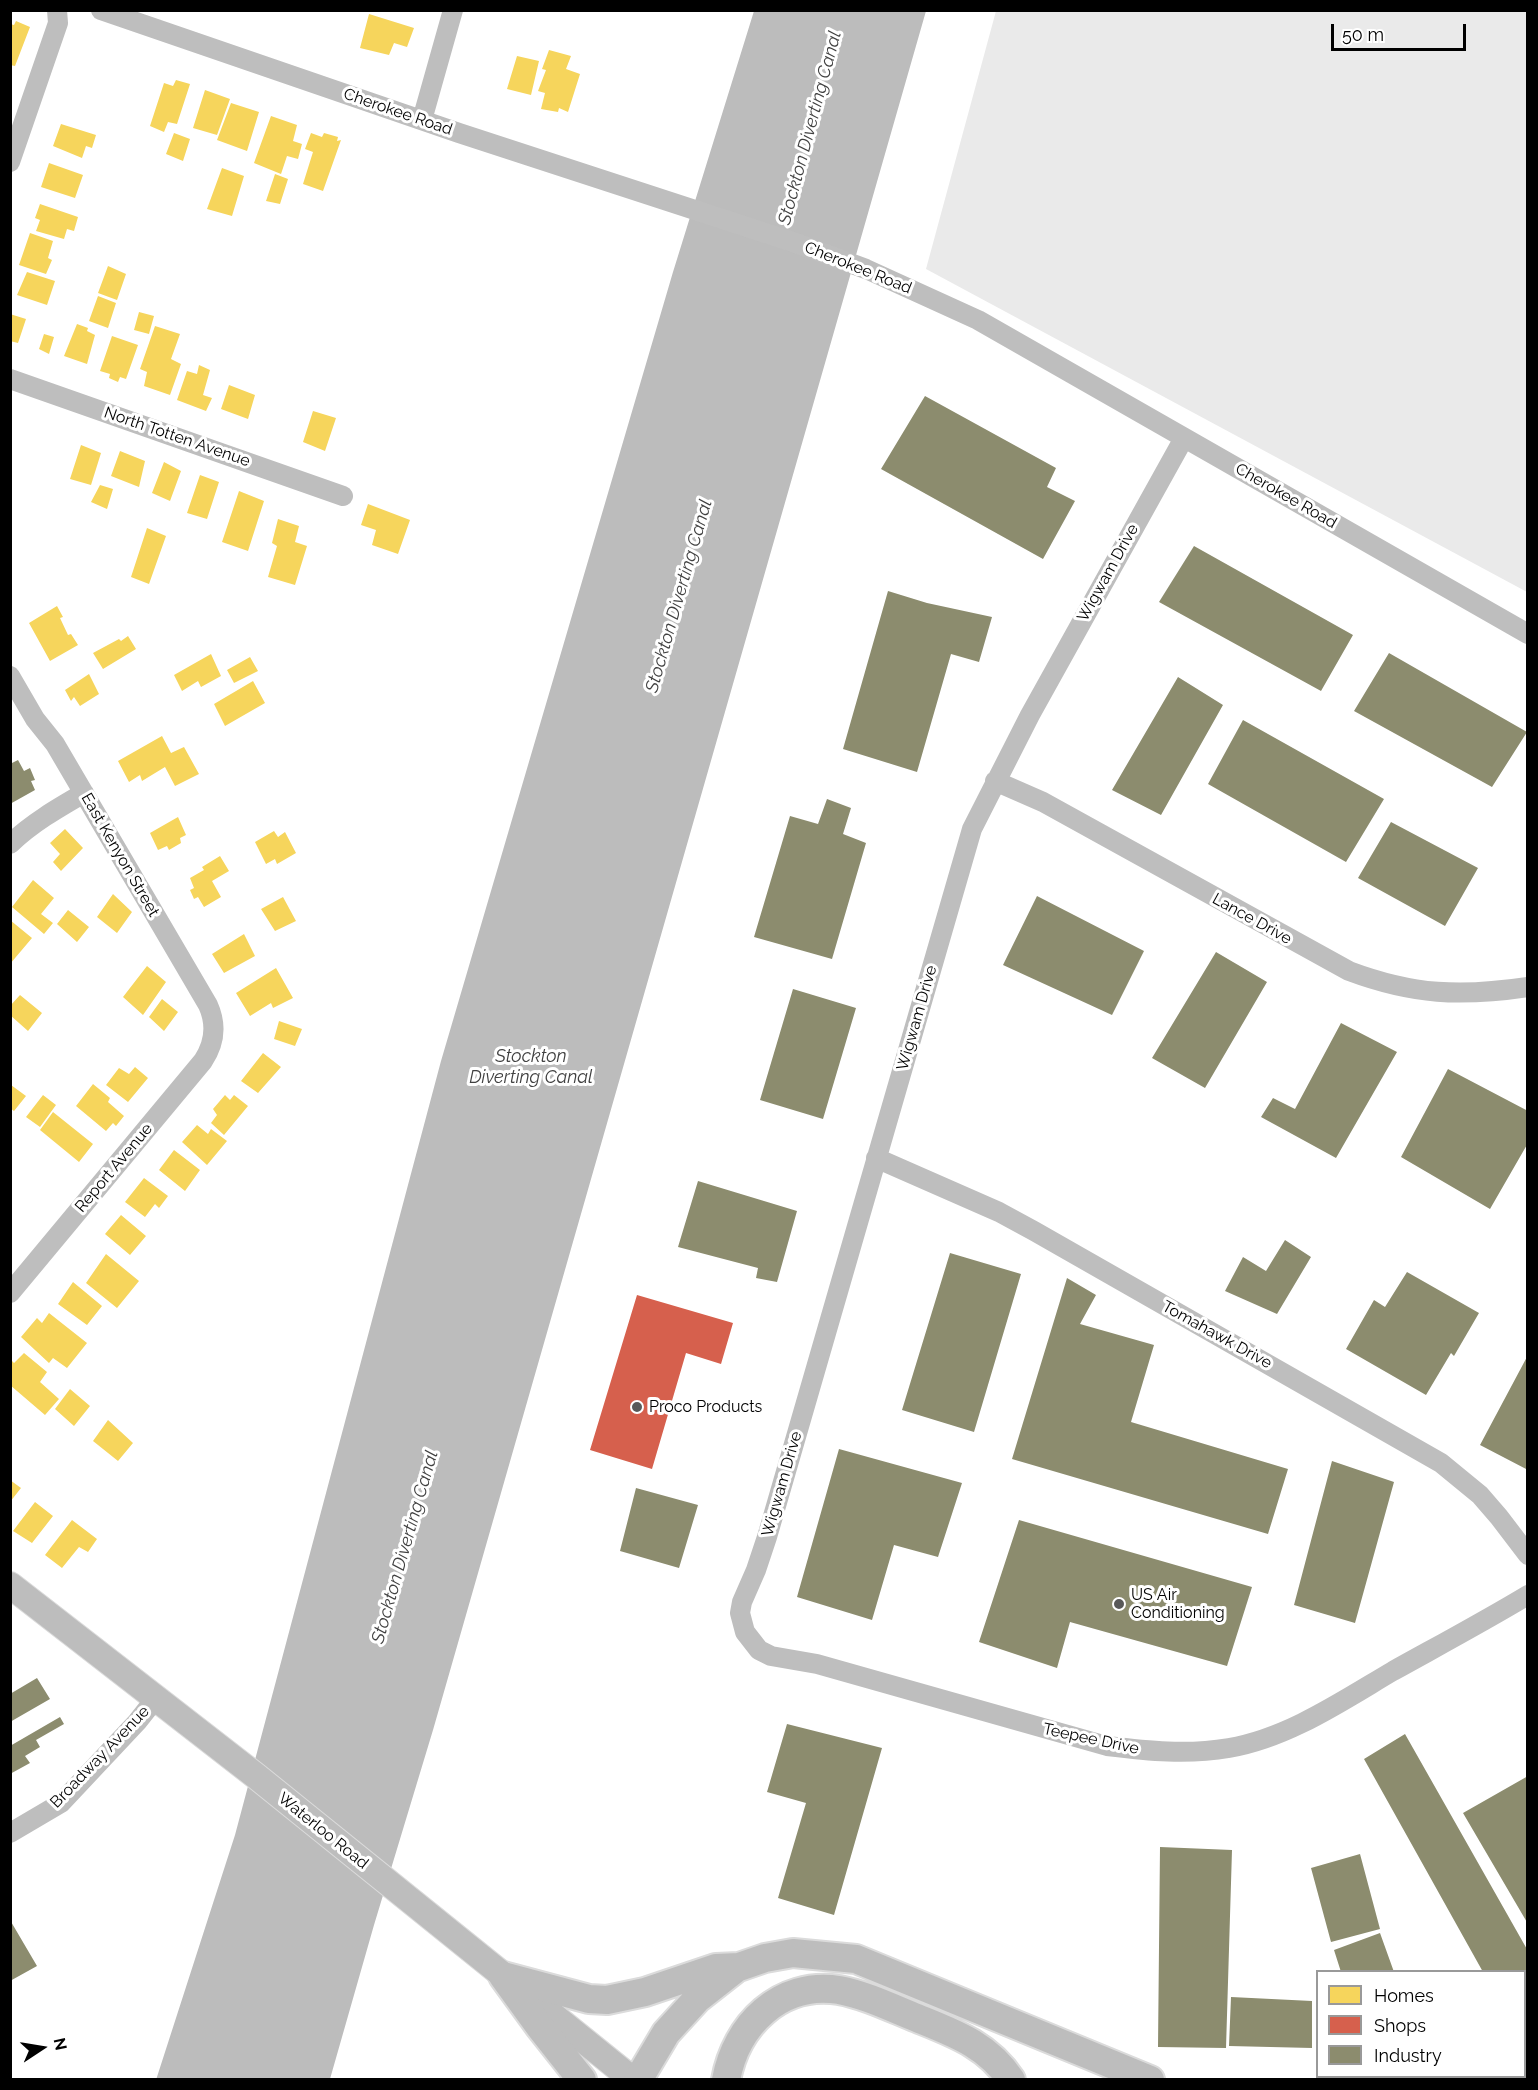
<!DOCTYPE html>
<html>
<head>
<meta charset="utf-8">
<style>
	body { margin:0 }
	#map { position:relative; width:1538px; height:2090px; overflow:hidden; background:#fff; font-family:Raleway,sans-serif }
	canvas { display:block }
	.frame { position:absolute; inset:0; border:12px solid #000; pointer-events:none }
	.legend { position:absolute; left:1316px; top:1970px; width:210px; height:108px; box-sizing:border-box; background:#fff; border:2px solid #999; margin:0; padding:8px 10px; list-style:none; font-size:18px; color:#000 }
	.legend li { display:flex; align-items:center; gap:12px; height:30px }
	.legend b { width:30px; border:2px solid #999 }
	.north { position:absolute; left:12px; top:2018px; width:60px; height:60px; -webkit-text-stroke:4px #fff; paint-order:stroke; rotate:78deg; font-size:16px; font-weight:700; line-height:24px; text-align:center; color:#000 }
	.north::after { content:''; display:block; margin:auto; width:21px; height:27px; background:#000; clip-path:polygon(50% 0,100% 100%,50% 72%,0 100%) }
	.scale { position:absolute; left:1331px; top:24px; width:135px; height:27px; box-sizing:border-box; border:3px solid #000; border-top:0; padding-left:8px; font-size:18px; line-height:21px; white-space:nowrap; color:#000; -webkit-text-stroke:4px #fff; paint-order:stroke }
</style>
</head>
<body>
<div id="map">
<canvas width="1538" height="2090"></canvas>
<div class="frame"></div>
<ul class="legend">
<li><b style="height:16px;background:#f6d55c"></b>Homes</li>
<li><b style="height:16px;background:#d6604d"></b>Shops</li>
<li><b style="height:16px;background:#8c8c6e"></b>Industry</li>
</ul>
<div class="north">N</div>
<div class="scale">50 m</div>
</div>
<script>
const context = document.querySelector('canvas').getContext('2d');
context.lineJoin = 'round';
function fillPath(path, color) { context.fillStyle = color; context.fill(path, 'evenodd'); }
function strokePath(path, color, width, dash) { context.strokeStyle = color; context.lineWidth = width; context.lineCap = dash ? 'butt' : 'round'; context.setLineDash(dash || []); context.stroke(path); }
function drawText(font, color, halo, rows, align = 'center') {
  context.font = font + ' Raleway,sans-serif'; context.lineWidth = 6; context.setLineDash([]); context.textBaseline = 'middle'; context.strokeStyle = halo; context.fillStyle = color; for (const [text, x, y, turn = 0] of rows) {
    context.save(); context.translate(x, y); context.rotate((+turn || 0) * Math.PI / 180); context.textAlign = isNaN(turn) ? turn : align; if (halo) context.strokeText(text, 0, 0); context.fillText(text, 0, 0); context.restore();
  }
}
const green = new Path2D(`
	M996,11H1527V592L926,269Z`);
const water = new Path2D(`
	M754,11H926L433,1730L374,1925L330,2079L156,2080L235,1835L441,1061L673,272Z`);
const homes = new Path2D(`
	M369,14L414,28L407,47L394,43L389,55L360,48Z
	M16,21L30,27L15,66L10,65V24L14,25Z
	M549,50L571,56L566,69L580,74L568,112L559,108L558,112L541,109L545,93L538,91L546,70L542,69Z
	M517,56L539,61L531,95L507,89Z
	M176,80L190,84L177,124L168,122L164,132L150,126L164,83L173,86Z
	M205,90L230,99L217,135L193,128Z
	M231,103L259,112L247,151L217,140Z
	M271,116L297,125L293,141L302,144L298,159L287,156L281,174L254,163Z
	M61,124L96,135L92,148L86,146L82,158L53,146Z
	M174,133L190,139L183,161L166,154Z
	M311,133L322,137L324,133L338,137L337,141L341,140L323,191L303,184L313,152L305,149Z
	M49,163L83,175L75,198L41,187Z
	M222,168L244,176L232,216L207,209Z
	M275,174L288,179L280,204L266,201Z
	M40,204L78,217L74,231L67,229L64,239L36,231L40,220L35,218Z
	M30,233L53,241L48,258L52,260L46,274L19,265Z
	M108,266L126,274L117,300L98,293Z
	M27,272L55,281L47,305L17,295Z
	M98,296L116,303L108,328L89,321Z
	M139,312L154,316L149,334L134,330Z
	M10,314L26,319L18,343L10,341Z
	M77,324L88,328L87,331L95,335L87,364L64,356Z
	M155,326L180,334L171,359L181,364L170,395L144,386L147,372L140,369Z
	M44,334L54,337L49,354L39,349Z
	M112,336L138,345L126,379L120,377L118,382L109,378L110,374L100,371Z
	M199,365L210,370L203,395L212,398L206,411L177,400L187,371L197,374Z
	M229,385L255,395L248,419L221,409Z
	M313,411L336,418L325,451L303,442Z
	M81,445L101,453L91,485L70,479Z
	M120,451L145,461L139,487L111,476Z
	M164,462L181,471L170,501L152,493Z
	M200,475L219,482L207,519L187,513Z
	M100,485L113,489L107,509L91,502Z
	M239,491L264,501L248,551L222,542Z
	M368,504L410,520L398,554L372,545L376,530L361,525Z
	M278,519L299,526L295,542L307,546L295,585L268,577L277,546L272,543Z
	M147,528L166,536L149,584L131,577Z
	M57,606L63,617L60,618L68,635L71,634L78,645L50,661L29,623Z
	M128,636L136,649L103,669L93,653L119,639L121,641Z
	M211,654L221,676L201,687L198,681L182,691L174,675Z
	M250,657L258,671L234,683L227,670Z
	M89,674L99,694L80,706L74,697L71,701L65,690Z
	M253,681L265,703L225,726L214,704Z
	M162,736L171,753L184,747L199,774L175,786L165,767L142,781L140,775L129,782L118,761Z
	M178,817L186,835L180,838L181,843L169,850L167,846L158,850L150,833Z
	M65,829L83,848L61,871L53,862L60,854L50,843Z
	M274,831L278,837L285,832L296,853L277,864L275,859L266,864L255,842Z
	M220,856L229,871L212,881L221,897L204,907L198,897L194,899L190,890L194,888L190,878L204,870L202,867Z
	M33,880L54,898L41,914L53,923L44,934L12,907Z
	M113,894L132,912L117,933L97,917Z
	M283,897L296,921L275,931L261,909Z
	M68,910L89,927L77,942L57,924Z
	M10,920L32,938L10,964Z
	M244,934L255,956L224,973L212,954Z
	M147,966L166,982L143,1015L123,997Z
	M276,968L293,998L273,1008L271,1003L250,1016L236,993Z
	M20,995L42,1013L28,1031L10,1015V1006Z
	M162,999L178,1012L164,1031L149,1017Z
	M279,1021L302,1029L295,1046L274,1039Z
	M263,1053L281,1067L258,1093L241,1081Z
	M135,1067L148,1078L128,1102L106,1085L119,1068L129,1074Z
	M93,1084L110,1098L108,1102L124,1116L116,1126L113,1123L106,1131L76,1106Z
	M11,1085L26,1096L14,1111L10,1108Z
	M43,1095L56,1105L40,1127L26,1117Z
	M225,1095L230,1100L234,1095L248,1106L224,1135L211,1123L217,1115L213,1109Z
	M53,1112L93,1144L79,1162L40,1130Z
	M197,1125L208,1134L211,1129L227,1141L207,1165L182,1142Z
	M174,1150L200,1170L185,1191L159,1170Z
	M144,1178L168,1196L159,1208L155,1204L145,1217L125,1202Z
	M121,1215L146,1236L130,1255L105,1234Z
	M106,1254L139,1281L117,1308L86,1283Z
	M73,1282L102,1306L87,1325L58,1304Z
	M49,1313L87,1343L67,1368L53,1358L49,1363L21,1337L37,1318L42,1323Z
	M24,1353L47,1372L40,1382L59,1399L45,1415L10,1385V1359L14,1363Z
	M70,1389L90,1406L74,1426L55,1409Z
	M108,1420L133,1443L118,1461L93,1441Z
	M10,1480L21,1488L10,1502Z
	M35,1502L53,1516L32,1543L13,1531Z
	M72,1520L97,1539L88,1552L79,1547L62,1568L45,1555Z`);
const shops = new Path2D(`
	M637,1295L733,1323L721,1364L686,1353L652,1469L590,1450Z`);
const industry = new Path2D(`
	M925,396L1056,468L1047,487L1075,501L1043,559L881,469Z
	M1194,546L1353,635L1321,691L1159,602Z
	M888,591L927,603L992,617L979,662L951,654L917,772L843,749Z
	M1389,653L1527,732L1492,787L1354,711Z
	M1178,677L1223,705L1161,815L1112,790Z
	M1243,720L1384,799L1346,862L1208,784Z
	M18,760L24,771L30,768L35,780L31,781L35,790L10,804V764Z
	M827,799L851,808L843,834L866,843L832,959L754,937L790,816L818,824Z
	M1391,822L1478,868L1445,926L1358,878Z
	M1037,896L1144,951L1112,1015L1003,965Z
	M1216,952L1267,982L1205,1088L1152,1058Z
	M793,989L856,1008L823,1119L760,1100Z
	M1341,1023L1397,1052L1336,1158L1261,1117L1273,1098L1295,1109Z
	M1448,1069L1528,1111V1143L1490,1209L1401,1157Z
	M698,1181L797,1211L777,1282L756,1278L758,1268L678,1247Z
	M1285,1240L1311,1257L1277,1314L1225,1291L1243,1257L1266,1271Z
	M950,1253L1021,1274L974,1432L902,1410Z
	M1407,1272L1479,1313L1454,1356L1451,1353L1426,1395L1346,1349L1374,1300L1385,1307Z
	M1067,1278L1096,1295L1080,1324L1154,1345L1131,1422L1288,1469L1268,1534L1012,1459Z
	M1528,1355V1470L1480,1445Z
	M839,1449L962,1483L938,1557L894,1545L872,1620L797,1597Z
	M1332,1461L1394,1482L1355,1623L1294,1605Z
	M636,1488L698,1505L679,1568L620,1551Z
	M1019,1520L1252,1587L1227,1666L1070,1622L1057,1668L979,1642Z
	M37,1678L50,1699L10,1722V1694Z
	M60,1717L64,1724L36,1740L40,1747L25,1756L30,1763L10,1774V1746Z
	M787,1724L882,1748L834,1915L778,1898L806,1803L767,1792Z
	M1405,1734L1528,1951V1972L1524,1974V1972H1483L1364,1759Z
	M1528,1776V1924L1463,1813Z
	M1160,1847L1232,1850L1226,2048L1158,2047Z
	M1360,1854L1380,1929L1331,1942L1311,1868Z
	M10,1920L37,1966L10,1981Z
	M1380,1933L1394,1972H1341L1334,1950Z
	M1231,1997L1312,2001V2048L1229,2046Z`);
const minor = new Path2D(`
	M101,10L459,133L793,242L866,269L978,320L1528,634
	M422,120L453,10
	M10,162L58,23L57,10
	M10,379L343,496
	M1184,438L1030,715L972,829L767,1537L756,1570L742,1602L740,1613L745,1632L759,1650L771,1656L817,1664L1107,1746C1148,1751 1187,1755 1229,1748C1288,1738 1342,1701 1393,1671C1438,1646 1483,1622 1528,1595
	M10,676L35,719L55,744L208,1005C217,1025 215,1043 203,1061L10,1293
	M995,781L1043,802L1349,971C1413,995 1461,997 1528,987
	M10,844C32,823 58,808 84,793
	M876,1158L999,1212L1034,1231L1441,1463L1480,1495L1499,1517L1528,1555
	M10,1833L61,1803L137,1722L156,1698`);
const major = new Path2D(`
	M10,1585L256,1776L633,2080`);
const highway = new Path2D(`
	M503,1976L589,1999L607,2000L645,1992L716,1968L739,1967L765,1958L793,1953L856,1959L1150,2080
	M503,1976L540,2027L582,2080
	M1524,2014L1528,2012
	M1524,2039L1528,2038
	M638,2080L666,2033L697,1999L734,1970
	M726,2080C736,2025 780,1981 839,1990C866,1995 892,2008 917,2018C954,2033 988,2045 1011,2080
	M1375,2080L1382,2076
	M1444,2080L1450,2076`);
const markers = [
	[637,1407,6,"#595959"],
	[1119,1604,6,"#595959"]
];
const streetNames = [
	["Cherokee Road",398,112,19],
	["Cherokee Road",858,268,22],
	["North Totten Avenue",177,437,19],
	["Cherokee Road",1286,496,30],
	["Wigwam Drive",1108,573,-61],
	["East Kenyon Street",120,855,60],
	["Lance Drive",1252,919,29],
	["Wigwam Drive",917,1018,-74],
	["Report Avenue",114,1168,-50],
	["Tomahawk Drive",1217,1335,29],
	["Wigwam Drive",782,1484,-74],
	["Teepee Drive",1091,1739,12],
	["Broadway Avenue",100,1757,-46],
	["Waterloo Road",323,1831,39]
];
const poiNames = [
	["Proco Products",649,1407],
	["US Air",1131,1595],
	["Conditioning",1131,1613]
];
const waterNames = [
	["Stockton Diverting Canal",810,128,-75],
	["Stockton Diverting Canal",679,596,-74],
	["Stockton",531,1057],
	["Diverting Canal",531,1078],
	["Stockton Diverting Canal",405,1547,-74]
];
fillPath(green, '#eaeaea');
fillPath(water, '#bcbcbc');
fillPath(homes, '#f6d55c');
fillPath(shops, '#d6604d');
fillPath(industry, '#8c8c6e');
strokePath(major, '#dbdbdb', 28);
strokePath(highway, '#dbdbdb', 32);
strokePath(minor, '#bebebe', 20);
strokePath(major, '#bdbdbd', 26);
strokePath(highway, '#bdbdbd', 28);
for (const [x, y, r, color] of markers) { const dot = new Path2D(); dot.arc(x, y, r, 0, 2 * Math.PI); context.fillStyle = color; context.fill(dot); strokePath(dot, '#fff', 2); }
drawText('16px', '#000', '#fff', streetNames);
drawText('16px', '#000', '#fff', poiNames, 'left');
drawText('italic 18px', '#414141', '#fff', waterNames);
</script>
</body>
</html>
